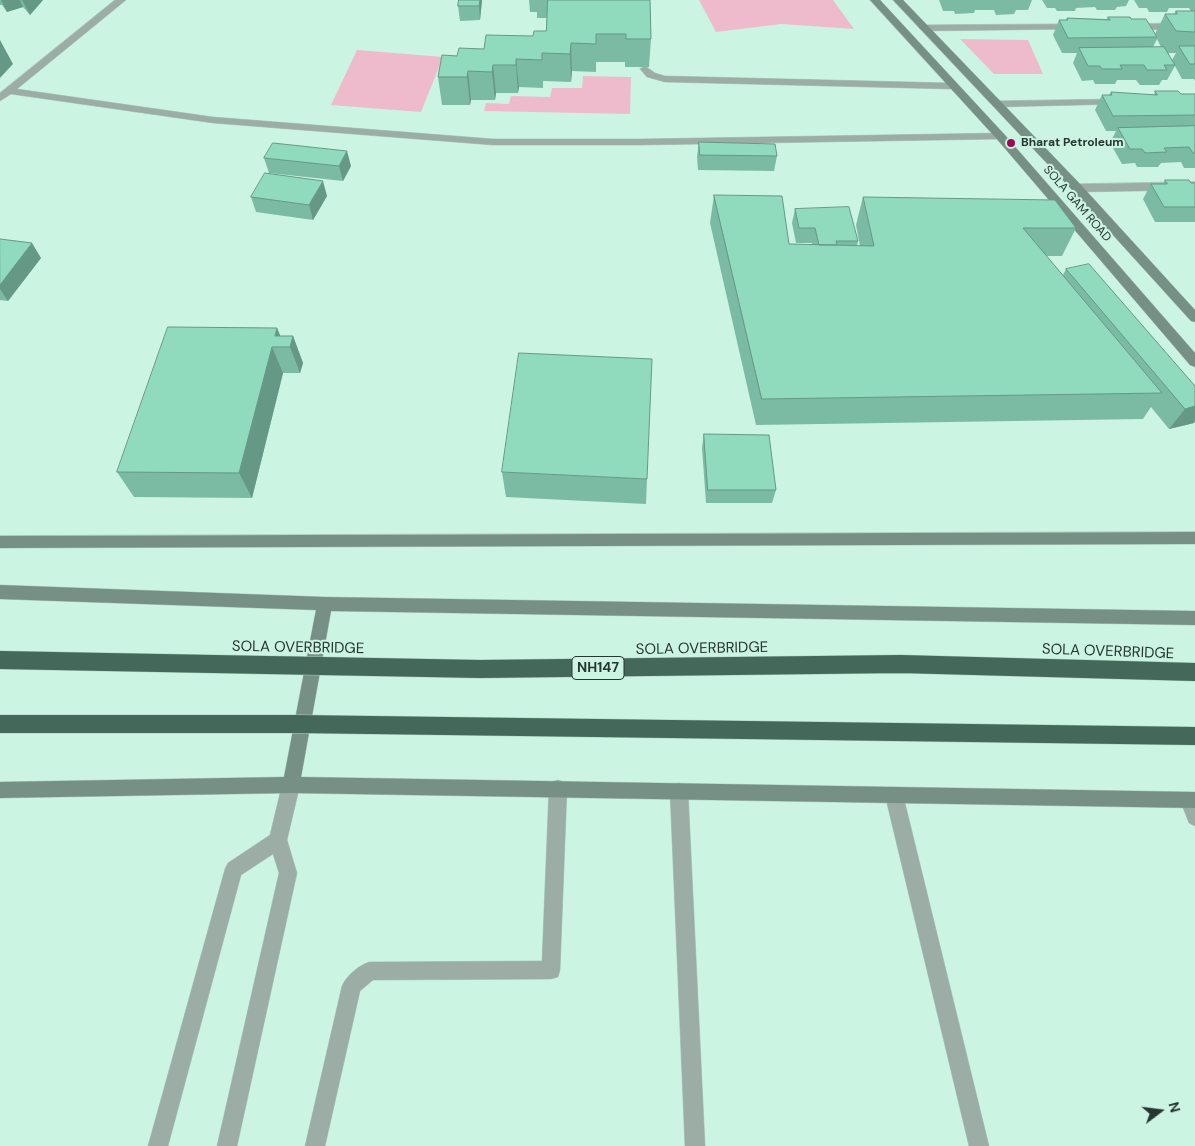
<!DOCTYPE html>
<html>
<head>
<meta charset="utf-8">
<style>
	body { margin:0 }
	#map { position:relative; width:1195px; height:1146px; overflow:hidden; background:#ccf4e3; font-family:"DM Sans",sans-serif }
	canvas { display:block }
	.north { position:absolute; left:1135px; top:1086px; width:50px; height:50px; -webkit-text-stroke:4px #ccf4e3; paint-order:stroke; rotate:75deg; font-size:14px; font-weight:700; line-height:20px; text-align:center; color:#263630 }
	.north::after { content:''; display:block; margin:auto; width:18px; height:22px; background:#263630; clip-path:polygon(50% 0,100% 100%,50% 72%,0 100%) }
</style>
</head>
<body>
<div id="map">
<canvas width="1195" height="1146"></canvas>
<div class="north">N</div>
</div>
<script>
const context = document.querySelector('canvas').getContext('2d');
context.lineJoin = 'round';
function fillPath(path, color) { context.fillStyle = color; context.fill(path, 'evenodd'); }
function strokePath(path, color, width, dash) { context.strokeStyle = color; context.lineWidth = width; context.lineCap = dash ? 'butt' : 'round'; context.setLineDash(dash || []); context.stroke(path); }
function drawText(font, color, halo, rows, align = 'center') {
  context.font = font + ' "DM Sans",sans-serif'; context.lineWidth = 4; context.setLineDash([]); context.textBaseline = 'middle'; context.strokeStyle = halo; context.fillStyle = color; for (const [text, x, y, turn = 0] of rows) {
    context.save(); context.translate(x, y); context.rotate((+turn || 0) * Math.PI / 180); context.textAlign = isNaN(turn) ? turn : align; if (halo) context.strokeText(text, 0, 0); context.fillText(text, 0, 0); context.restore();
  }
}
const green = new Path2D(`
	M699,0H833L854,29L781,24L716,32Z
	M960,39L1028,40L1043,74H994Z
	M357,50L443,57L421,112L331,105Z
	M583,76L631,77L630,114L484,111L486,103L509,104L511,96L550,97L552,88H582Z`);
const lane = new Path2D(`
	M645,66L655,73L665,76L951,83L956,86L951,89L665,82L647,77L640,69Z
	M558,780L564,782L567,788L560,970L558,977L551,979L373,980L360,991L325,1146H305L342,986C347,975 358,966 369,962L542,961L549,788L552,782Z
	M679,783L685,785L688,791L705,1146H685L670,791L673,785Z
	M894,787L900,789L903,795L989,1146H969L885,795L888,789Z
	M1189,792L1195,794V826L1189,823L1180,800L1183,794Z`);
const street = new Path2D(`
	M115,0H126L17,89L213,117L493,139H641L1000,133L1005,136L1000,139L641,145H493L213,123L11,94L0,101V93Z
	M1195,23V29L1132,30L1127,27L1132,24Z
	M1076,24L1079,25V29L924,31L919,28L924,25Z
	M1119,99L1123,100L1124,102L1123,104L997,107L992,104L997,101Z
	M1195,182V190L1077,192L1071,188L1077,184Z
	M291,777L297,779L300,785L287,840L297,873L237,1146H217L279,873L273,854L241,875L168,1146H148L225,869L228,863L270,835L282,785L285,779Z`);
const secondary = new Path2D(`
	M870,0H880L1004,134L1195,353V367L1190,365L996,138Z
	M893,0H903L1081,185L1195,310V322L1191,321L1073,191Z
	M1195,532V544L0,548V536Z
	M0,585L325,597L1195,611V625L331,611L301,777L1195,792V808L291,793L0,798V782L284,777L316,610L0,599Z`);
const highwayBridge = new Path2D(`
	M0,660L480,669L901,664L1195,672
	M0,724H296L1195,736`);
const wall = new Path2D(`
	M0,0H43L30,15L23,7L7,12L2,5H0Z
	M459,0H516H482L480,20L460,21L458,6Z
	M529,0H650L651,39L649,67H625V62H596V72L572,71L571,82L543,81V88L519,87L518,93H496L495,100H471L470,105H442L438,77L457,56L533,36L546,31L547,18H537V12H530Z
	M939,0H1032L1028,10H1016L1014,14L996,15L994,10H975L974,13L955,14L954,11H943Z
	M1042,0H1129L1126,6L1117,7L1115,10H1097L1095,7L1076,8L1075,11H1057L1055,8H1047Z
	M1134,0H1195V81L1194,79H1182L1175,66L1167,80H1162L1159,85H1140L1136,80H1117L1115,84H1095L1093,80L1082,81L1073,63L1077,53H1062L1053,35L1059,20H1066L1067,18L1107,19L1108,17L1131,19L1155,34L1165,14H1174L1176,11H1191L1189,8H1169L1167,12H1149L1147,8H1139ZM1157,39L1161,47H1153ZM1168,53H1176L1172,60Z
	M1155,91L1181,94H1195V168H1184L1181,162L1161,163L1158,167H1137L1135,163L1122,164L1110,143L1116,131H1106L1095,110L1102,95H1109L1111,92L1154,95Z
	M699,142L777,156L774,171L698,170L697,157Z
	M264,158L351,166L343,181L269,173Z
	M1165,180L1195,183V222H1155L1143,199L1151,184H1163Z
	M714,195L789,244L812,245V243H796L792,223L795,209L858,241L857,246H860L856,225L863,197L1076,228L1062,256H1046L1063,275L1066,269L1195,386V421L1194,423L1169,429L1151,407L1143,419L756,425L710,223Z
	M327,196L313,220L256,212L251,197Z
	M0,239L41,258L8,301L0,300Z
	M277,328L280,336H293L303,363L300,373H283L252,498L134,497L117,472Z
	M704,434L776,490L772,503H706L702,448Z
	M502,472L647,479L646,504L506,497Z`);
const shadedWall = new Path2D(`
	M1,0H20L23,7L7,12Z
	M22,0H43L30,15Z
	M480,0H482L480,20L479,6Z
	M0,40L13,64L0,78Z
	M571,43L572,71L571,82L570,54Z
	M516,59L519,87L518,93L516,65Z
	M493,65L496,93L495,100L492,72Z
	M468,71L471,100L470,105L467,77Z
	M347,151L351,166L343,181L339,166Z
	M323,181L327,196L313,220L309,205Z
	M32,243L41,258L8,301L0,289V285Z
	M277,328L285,347L275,336Z
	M293,336L303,363L300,373L290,347Z
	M272,347L283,373L252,498L239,473Z
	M1195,406V421L1194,423L1169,429L1185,409Z`);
const building = new Path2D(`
	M459,0H480L479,6H458Z
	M548,0H650L651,39H626V34H596V44L571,43L570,54L542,53V60L516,59V65H493L492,72L468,71L467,77H438L442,55L457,56L459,48L484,49L486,35L533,36L534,31H546Z
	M1176,11H1195V32L1176,31L1165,14H1177Z
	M1108,17H1130L1131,19H1146L1157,37L1068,38L1059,20H1068L1067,18L1110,20Z
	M1179,46H1195V64H1190Z
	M1164,47L1175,65H1164L1167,70H1147L1144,65H1120L1122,69H1102L1100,66H1088L1079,48Z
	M1155,91H1178L1181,94H1195V115L1113,116L1102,95H1112L1111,92L1157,95Z
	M1195,126V153H1193L1189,147L1164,148L1167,152L1145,153L1142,149H1130L1118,128Z
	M699,142L775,144L777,156L700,155Z
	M273,143L347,151L339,166L264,158Z
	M265,173L323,181L309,205L251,197Z
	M1165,180H1189L1191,183H1195V207H1164L1151,184H1167Z
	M714,195L782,196L789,244L874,246L863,197L1055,200L1076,228H1023L1162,393L762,399Z
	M849,207L858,241H836L837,245H819L815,228H799L795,209Z
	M0,239L32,243L0,285Z
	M1089,264L1195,386V406L1185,409L1066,269Z
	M168,327L277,328L275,336H293L290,347H272L239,473L117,472Z
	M519,353L652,359L647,479L502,472Z
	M704,434L769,435L776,490H708Z`);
const markers = [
	[1011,143,5,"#9c0a57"]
];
const farPoinames = [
	["Bharat Petroleum",1021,143]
];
const farStreetnames = [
	["SOLA GAM ROAD",1077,204,49]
];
const shields = [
	[598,668,52]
];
const shieldNames = [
	["NH147",598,668]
];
const streetNames = [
	["SOLA OVERBRIDGE",298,648,1],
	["SOLA OVERBRIDGE",702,649,-1],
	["SOLA OVERBRIDGE",1108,652,2]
];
fillPath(green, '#ebc');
strokePath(lane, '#abcebf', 1);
strokePath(street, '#abcebf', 1);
strokePath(secondary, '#abcebf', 1);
fillPath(lane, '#9cada6');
fillPath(street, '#9cada6');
fillPath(secondary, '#779086');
strokePath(highwayBridge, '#abcebf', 19, []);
strokePath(highwayBridge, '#44695b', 18);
fillPath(wall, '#7cbba3');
fillPath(shadedWall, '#659985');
fillPath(building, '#90dabe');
strokePath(building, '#659985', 1);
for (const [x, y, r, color] of markers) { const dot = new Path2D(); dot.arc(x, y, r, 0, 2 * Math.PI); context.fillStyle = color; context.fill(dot); strokePath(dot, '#ccf4e3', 2); }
drawText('bold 12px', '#263630', '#ccf4e3', farPoinames, 'left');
drawText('12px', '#263630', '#ccf4e3', farStreetnames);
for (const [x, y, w] of shields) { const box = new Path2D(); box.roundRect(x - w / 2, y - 11.5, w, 23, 4); context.fillStyle = '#ccf4e3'; context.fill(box); strokePath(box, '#263630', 1); }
drawText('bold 14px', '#263630', null, shieldNames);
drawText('15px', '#263630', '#ccf4e3', streetNames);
</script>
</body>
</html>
